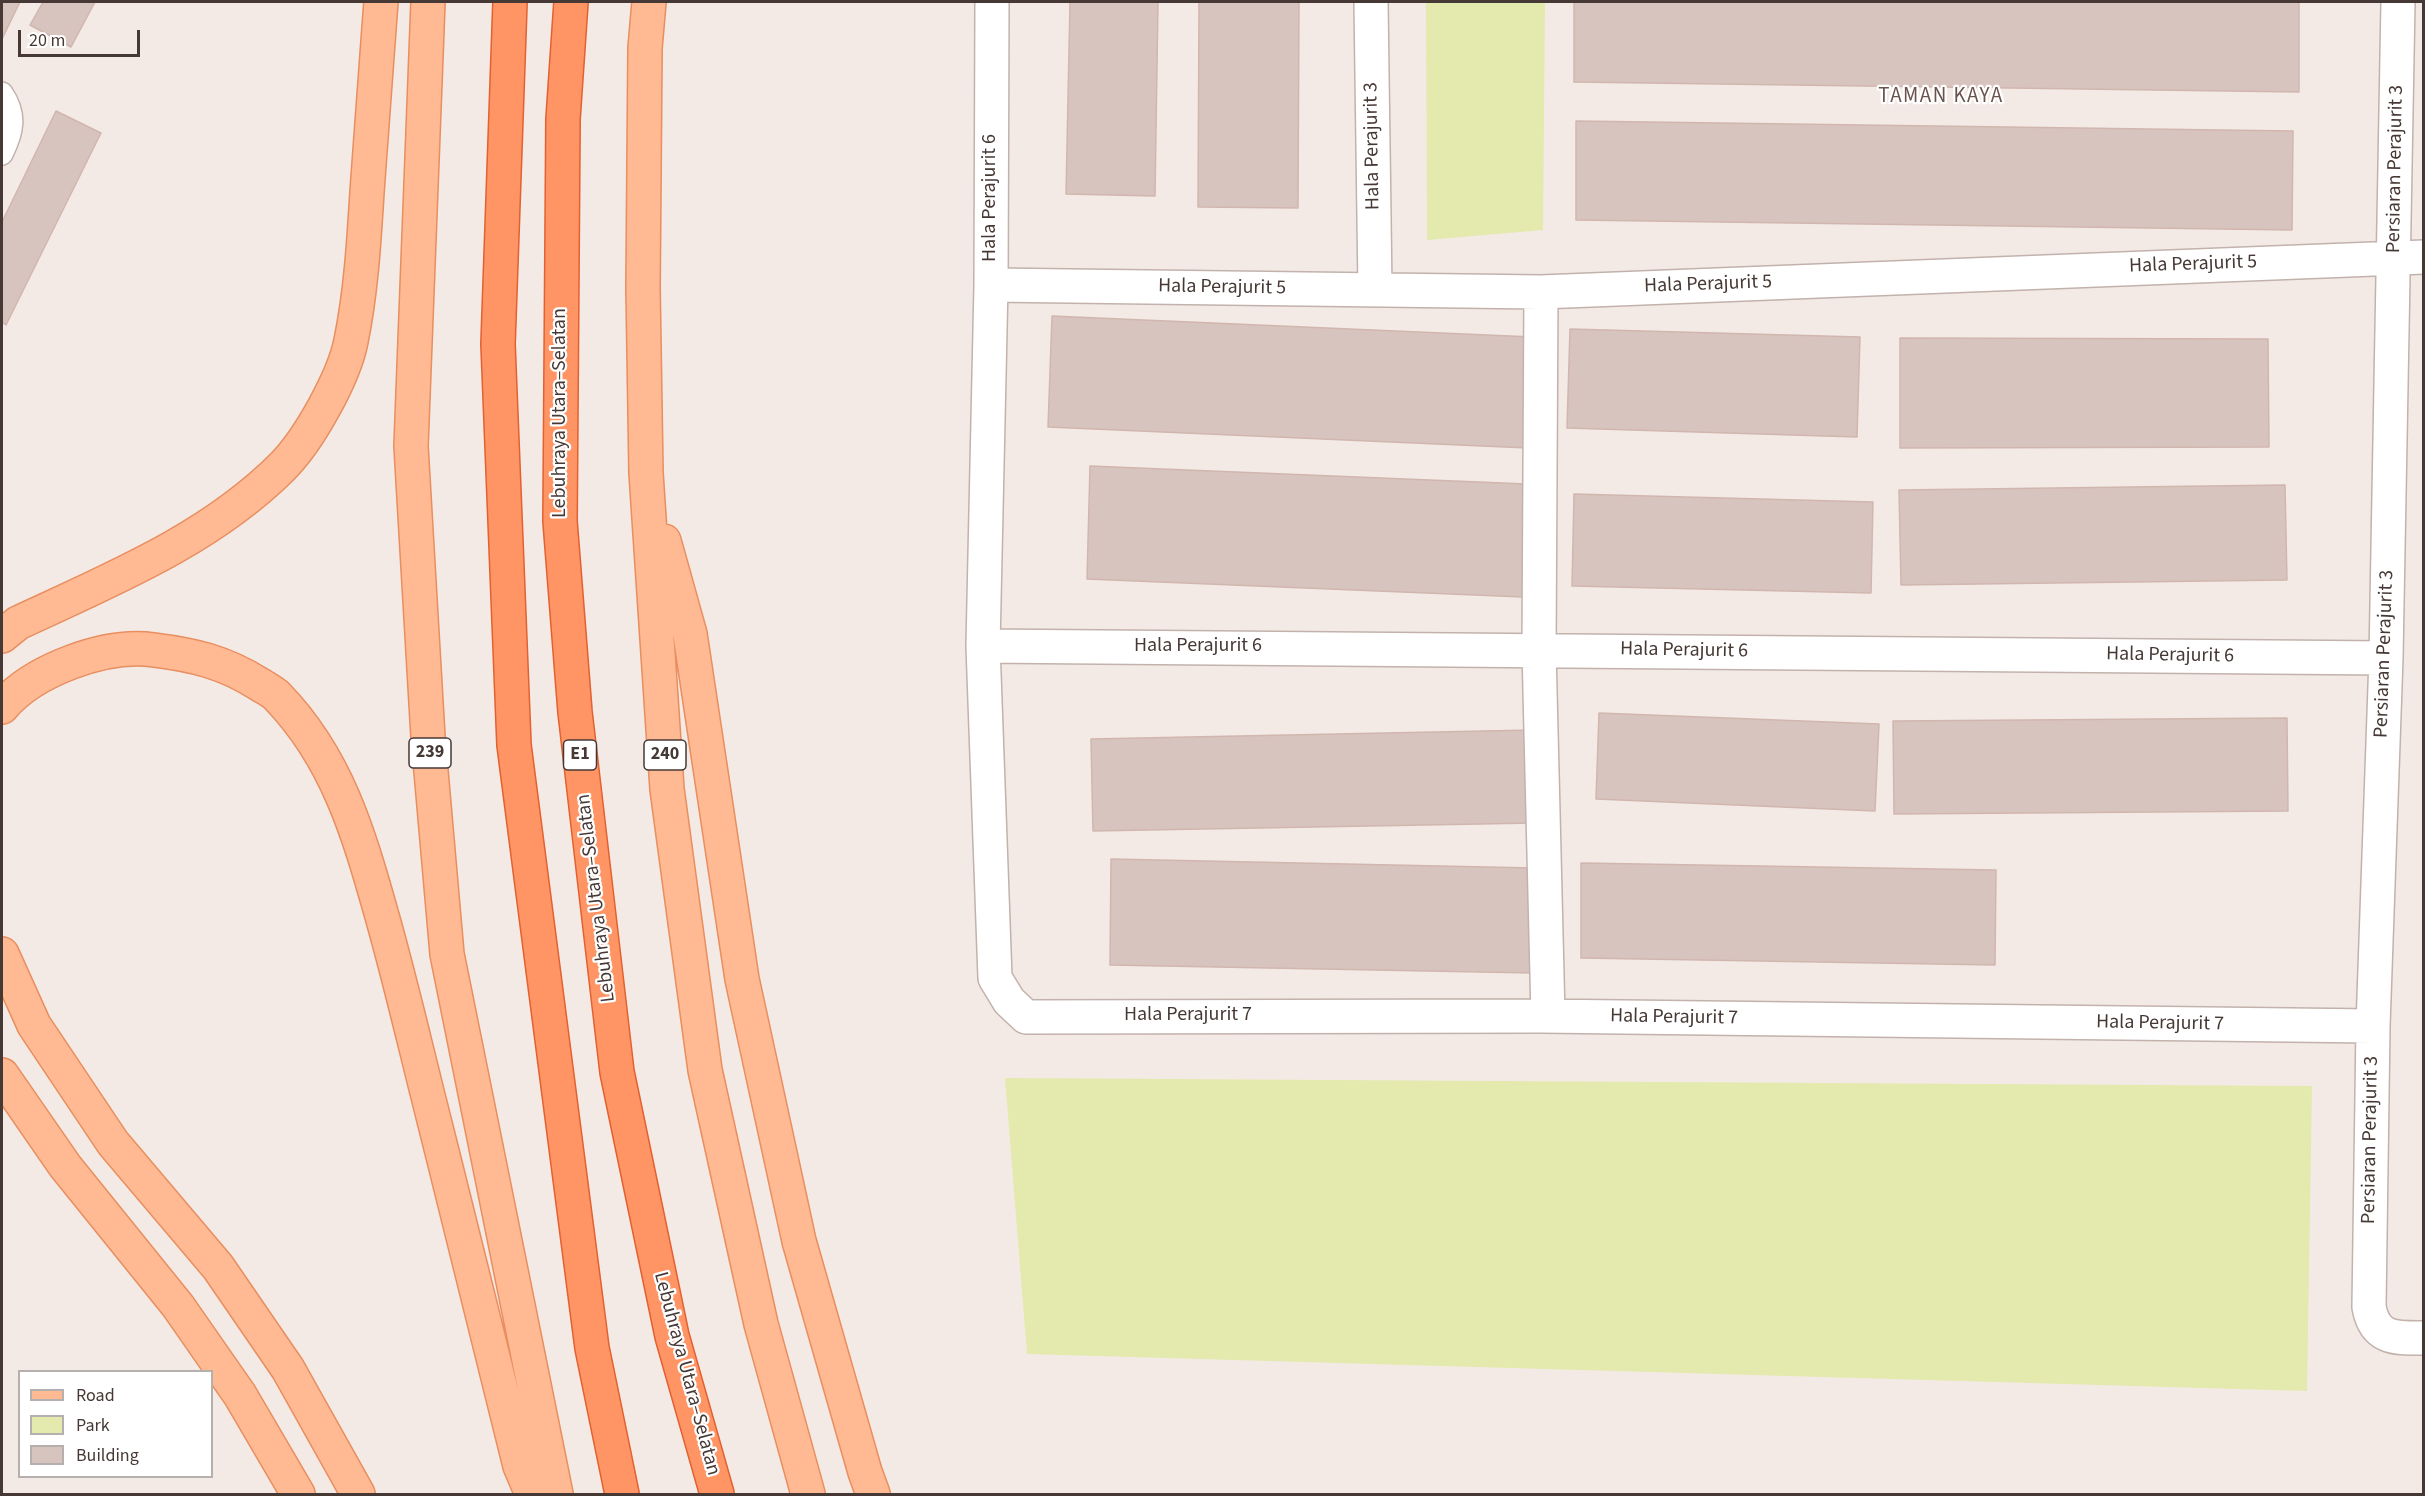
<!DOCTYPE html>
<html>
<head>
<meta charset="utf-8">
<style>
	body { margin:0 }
	#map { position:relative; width:2425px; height:1496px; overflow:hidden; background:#f3eae6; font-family:"Source Sans 3",sans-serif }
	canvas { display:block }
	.frame { position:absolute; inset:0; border:3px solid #463935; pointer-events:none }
	.legend { position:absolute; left:18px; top:1370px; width:195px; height:108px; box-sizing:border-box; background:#fff; border:2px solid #b5b0ae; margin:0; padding:8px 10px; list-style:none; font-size:18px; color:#463935 }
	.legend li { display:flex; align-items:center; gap:12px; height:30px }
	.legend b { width:30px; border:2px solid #b5b0ae }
	.scale { position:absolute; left:18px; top:30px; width:122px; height:27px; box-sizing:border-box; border:3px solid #463935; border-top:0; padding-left:8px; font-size:18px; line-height:21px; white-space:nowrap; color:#463935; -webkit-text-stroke:4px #fff; paint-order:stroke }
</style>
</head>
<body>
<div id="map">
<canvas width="2425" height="1496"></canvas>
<div class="frame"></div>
<ul class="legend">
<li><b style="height:8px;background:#ffba93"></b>Road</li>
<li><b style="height:16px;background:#e4e9ad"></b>Park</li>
<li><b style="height:16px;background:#d8c4be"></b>Building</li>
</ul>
<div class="scale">20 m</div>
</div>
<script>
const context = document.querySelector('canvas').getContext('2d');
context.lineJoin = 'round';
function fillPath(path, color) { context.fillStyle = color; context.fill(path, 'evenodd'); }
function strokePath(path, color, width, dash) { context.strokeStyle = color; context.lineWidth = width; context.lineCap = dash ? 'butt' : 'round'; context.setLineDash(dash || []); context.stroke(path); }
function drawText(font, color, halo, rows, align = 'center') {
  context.font = font + ' "Source Sans 3",sans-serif'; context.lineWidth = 4.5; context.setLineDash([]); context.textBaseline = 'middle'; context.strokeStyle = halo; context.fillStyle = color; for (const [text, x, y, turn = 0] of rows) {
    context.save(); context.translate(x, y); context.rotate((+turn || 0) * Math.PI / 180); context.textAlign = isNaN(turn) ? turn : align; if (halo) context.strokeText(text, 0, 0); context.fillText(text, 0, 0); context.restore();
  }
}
const green = new Path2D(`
	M1426,2H1545L1543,230L1427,240Z
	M1005,1078L2312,1086L2307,1391L1027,1354Z`);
const building = new Path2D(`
	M2,2H20L2,39Z
	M43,2H95L71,47L30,25Z
	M1070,2H1158L1155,196L1066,194Z
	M1199,2H1299L1298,208L1198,207Z
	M1574,2H2299V92L1574,82Z
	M56,111L101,133L6,325L2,322V222Z
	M1576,121L2293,131L2292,230L1576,220Z
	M1052,316L1533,337L1528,448L1048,427Z
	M1570,329L1860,337L1857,437L1567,428Z
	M1900,338L2268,339L2269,447L1900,448Z
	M1090,466L1527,484L1523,597L1087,579Z
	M2285,485L2287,580L1901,585L1899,490Z
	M1574,494L1873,502L1871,593L1572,586Z
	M1599,713L1879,724L1875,811L1596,799Z
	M2287,718L2288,811L1894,814L1893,721Z
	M1533,730L1535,823L1093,831L1091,739Z
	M1111,859L1534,868L1533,973L1110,965Z
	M1581,863L1996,870L1995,965L1581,958Z`);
const service = new Path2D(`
	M2,93C17,115 13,132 2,154`);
const minor = new Path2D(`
	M992,2L991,285L983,646L995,978L1009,1001L1026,1017L1540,1016L2373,1026
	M1371,2L1375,290
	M2398,2L2386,658L2373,1026L2369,1307C2375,1340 2396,1338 2424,1338
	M991,285L1541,292L2424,257
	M1541,292L1539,650L1548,1016
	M983,646L2386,658`);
const primary = new Path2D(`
	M428,2L411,446L428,737L447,954L556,1494
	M649,2L645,48L643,288L646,473L667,789L705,1070L761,1324L808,1494
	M664,541L690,634L742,979L799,1241L865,1472L873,1494
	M2,636L18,623C110,580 209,540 282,467C309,440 344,377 351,341C361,292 364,241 367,192C372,128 376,65 381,2
	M2,707C33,670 106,643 154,650C194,655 224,662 259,684C265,688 272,691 277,696C338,759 359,835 382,916C399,976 413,1036 428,1096C459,1219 489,1342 520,1466L532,1494
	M2,954L34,1025L113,1143L218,1267L288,1369L358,1494
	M2,1075L65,1166L178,1306L240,1395L298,1494`);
const motorway = new Path2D(`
	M510,2L498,344L514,745L592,1348L622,1494
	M571,2L563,119L560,521L575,712L617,1072L672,1336L717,1494`);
const shields = [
	[430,753,42],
	[580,755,33],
	[665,755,42]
];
const shieldNames = [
	["239",430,753],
	["E1",580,755],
	["240",665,755]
];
const streetNames = [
	["Hala Perajurit 3",1373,146,-91],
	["Persiaran Perajurit 3",2396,169,-89],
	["Hala Perajurit 6",991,198,-90],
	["Hala Perajurit 5",2193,265,-2],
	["Hala Perajurit 5",1708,285,-2],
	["Hala Perajurit 5",1222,288,1],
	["Lebuhraya Utara–Selatan",561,413,-90],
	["Hala Perajurit 6",1198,647],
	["Hala Perajurit 6",1684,651,1],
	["Persiaran Perajurit 3",2385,654,-88],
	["Hala Perajurit 6",2170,656,1],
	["Lebuhraya Utara–Selatan",597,898,-97],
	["Hala Perajurit 7",1188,1016],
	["Hala Perajurit 7",1674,1018,1],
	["Hala Perajurit 7",2160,1024,1],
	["Persiaran Perajurit 3",2371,1140,-89],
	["Lebuhraya Utara–Selatan",686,1374,75]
];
const neighbourhoodNames = [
	["TAMAN KAYA",1941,97]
];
fillPath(green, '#e4e9ad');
fillPath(building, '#d8c4be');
strokePath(building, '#d1b6ae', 1.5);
strokePath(service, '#c2b2ab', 24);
strokePath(minor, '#c2b2ab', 36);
strokePath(primary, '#e88e5f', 36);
strokePath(motorway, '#e36130', 36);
strokePath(service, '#fff', 21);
strokePath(minor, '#fff', 33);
strokePath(primary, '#ffba93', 33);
strokePath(motorway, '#ff9565', 33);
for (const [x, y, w] of shields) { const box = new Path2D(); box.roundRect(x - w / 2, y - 15, w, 30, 4.5); context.fillStyle = '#fff'; context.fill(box); strokePath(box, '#463935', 1.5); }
drawText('bold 18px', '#463935', null, shieldNames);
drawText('20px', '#463935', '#fff', streetNames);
context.letterSpacing = '1.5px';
drawText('21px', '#6a534c', '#fff', neighbourhoodNames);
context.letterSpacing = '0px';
</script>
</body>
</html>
